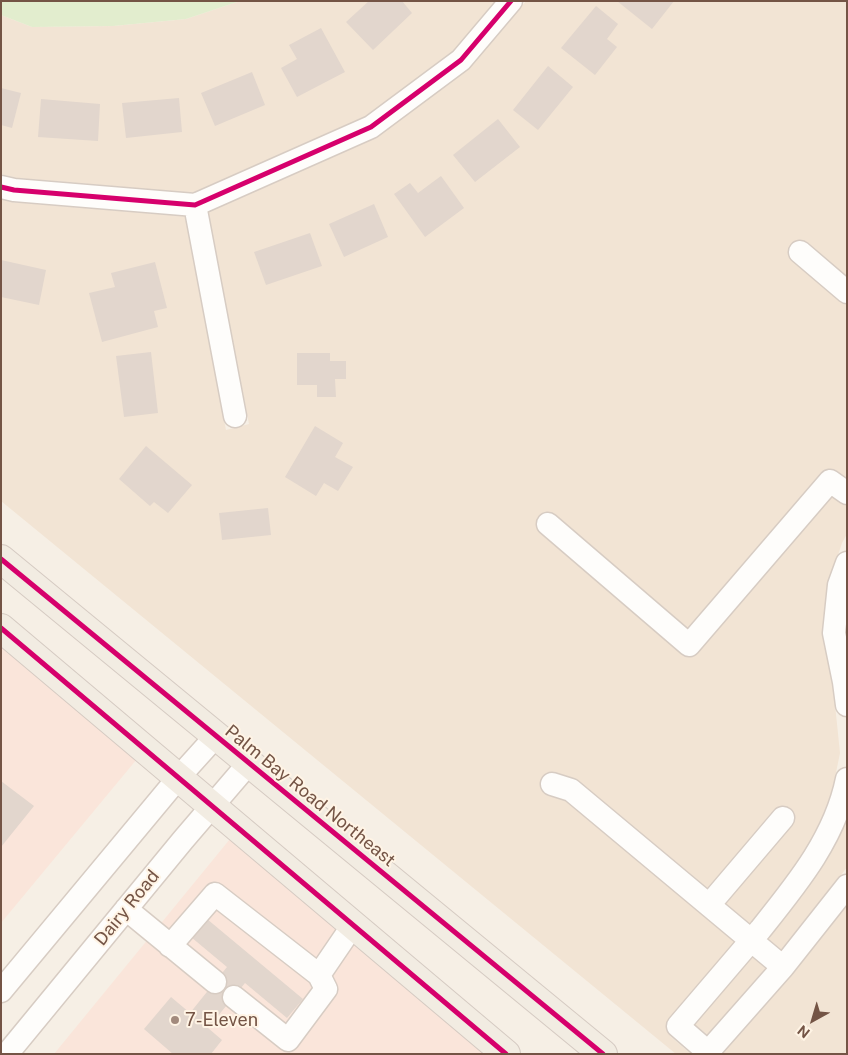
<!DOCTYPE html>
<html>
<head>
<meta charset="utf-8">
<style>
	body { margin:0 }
	#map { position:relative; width:848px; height:1055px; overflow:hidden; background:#f6efe5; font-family:"Public Sans",sans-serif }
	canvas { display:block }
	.frame { position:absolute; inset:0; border:2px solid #745445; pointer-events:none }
	.north { position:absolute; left:788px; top:995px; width:50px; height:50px; -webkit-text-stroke:4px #fff4e5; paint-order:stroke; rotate:219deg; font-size:14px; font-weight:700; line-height:20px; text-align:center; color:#745445 }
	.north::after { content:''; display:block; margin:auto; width:18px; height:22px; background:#745445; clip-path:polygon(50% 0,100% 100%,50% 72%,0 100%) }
</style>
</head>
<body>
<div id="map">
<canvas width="848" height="1055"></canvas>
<div class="frame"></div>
<div class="north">N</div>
</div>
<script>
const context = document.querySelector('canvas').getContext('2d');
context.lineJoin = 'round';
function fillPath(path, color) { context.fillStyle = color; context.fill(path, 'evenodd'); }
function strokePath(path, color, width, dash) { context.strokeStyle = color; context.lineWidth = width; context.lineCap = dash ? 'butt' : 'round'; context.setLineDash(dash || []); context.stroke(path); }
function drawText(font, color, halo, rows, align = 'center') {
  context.font = font + ' "Public Sans",sans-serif'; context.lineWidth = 4; context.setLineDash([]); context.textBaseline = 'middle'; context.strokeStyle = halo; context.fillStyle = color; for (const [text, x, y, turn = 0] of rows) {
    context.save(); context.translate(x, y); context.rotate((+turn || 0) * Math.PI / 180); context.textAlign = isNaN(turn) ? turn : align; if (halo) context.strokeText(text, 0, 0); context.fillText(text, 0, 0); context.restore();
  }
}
const residential = new Path2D(`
	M240,1H497L454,52L366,118L194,193L17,178L1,174V15L32,27L113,26L186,19Z
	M526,1H847V534L842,543L828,585L823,633L833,685L840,753L831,797L810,847L784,883L670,1019V1036L691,1054H676L1,501V199L11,202L185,216L226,430L249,424L208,212L374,138L467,70Z
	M847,817V867L820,904L775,960L708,1035L694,1024L802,896L830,855Z
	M847,904V1054H721L791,974Z`);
const commercial = new Path2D(`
	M1,645L137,759L1,923Z
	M230,839L487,1054H54Z`);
const green = new Path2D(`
	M1,1H240L186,19L113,26L32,27L1,15Z`);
const building = new Path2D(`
	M369,1H402L412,13L373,50L346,22Z
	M617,1H674L652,29Z
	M596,6L618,24L607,39L617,47L595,75L561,48Z
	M321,28L345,72L297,97L281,68L297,59L289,45Z
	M548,66L573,87L538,130L513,110Z
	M252,72L265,105L215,126L201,93Z
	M1,88L21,93L12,128L1,125Z
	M179,98L182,132L126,138L122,103Z
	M41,99L100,104L98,141L38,137Z
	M498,119L520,147L475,182L453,155Z
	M441,176L464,208L425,237L394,194L410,183L418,193Z
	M374,204L388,237L344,257L329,224Z
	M310,233L322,266L266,285L254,252Z
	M1,260L46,270L39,305L1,297Z
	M155,262L167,308L154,311L158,327L102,342L89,293L115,287L111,273Z
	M151,352L158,413L124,417L116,356Z
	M297,353H330V361H346V379H335L336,397H317V385H297Z
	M315,426L343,443L335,457L353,467L338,491L324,483L316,496L285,477Z
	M146,446L192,485L168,513L154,502L150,506L119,479Z
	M268,508L271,535L222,540L219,513Z
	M1,781L34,806L1,847Z
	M201,914L303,999L287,1018L245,983L208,1028L222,1040L211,1054H173L144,1029L171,997L190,1013L227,967L185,932Z`);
const minor = new Path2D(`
	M1,187L14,190L195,205L371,127L461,60L511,1
	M195,205L235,416
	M800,252L847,292
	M548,524L689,645L830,481L847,493
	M847,563L839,585L834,633L844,682L847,705
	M847,779C835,838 797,884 760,930C733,962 705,994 678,1026L708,1052L783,967L847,886
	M552,784L571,790L783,967
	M709,905L783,818
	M126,909L215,982
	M170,946L215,894L319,975
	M1,991L179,777L216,736
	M234,997L288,1040L326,989L319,975L353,925
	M7,1054L183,840L249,763`);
const major = new Path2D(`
	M1,559L603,1054
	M1,628L506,1054`);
const cycleway = new Path2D(`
	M1,187L14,190L195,205L371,127L461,60L511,1
	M1,559L603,1054
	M1,628L506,1054`);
const markers = [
	[175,1020,5,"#a28a7d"]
];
const streetNames = [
	["Palm Bay Road Northeast",310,796,39],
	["Dairy Road",127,908,-51]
];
const poiNames = [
	["7-Eleven",185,1020]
];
fillPath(residential, '#f2e4d4');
fillPath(commercial, '#fae5da');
fillPath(green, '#e2edce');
fillPath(building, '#e2d6cd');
strokePath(minor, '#d7ccc3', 25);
strokePath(major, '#d5cac2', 30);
strokePath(minor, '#fefdfb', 22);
strokePath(major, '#f2ece2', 28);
strokePath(cycleway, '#d6006c', 5);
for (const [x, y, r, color] of markers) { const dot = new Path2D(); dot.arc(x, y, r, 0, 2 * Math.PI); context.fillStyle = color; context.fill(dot); strokePath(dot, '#fff4e5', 2); }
drawText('18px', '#745445', '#fff4e5', streetNames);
drawText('18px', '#745445', '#fff4e5', poiNames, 'left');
</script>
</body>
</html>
